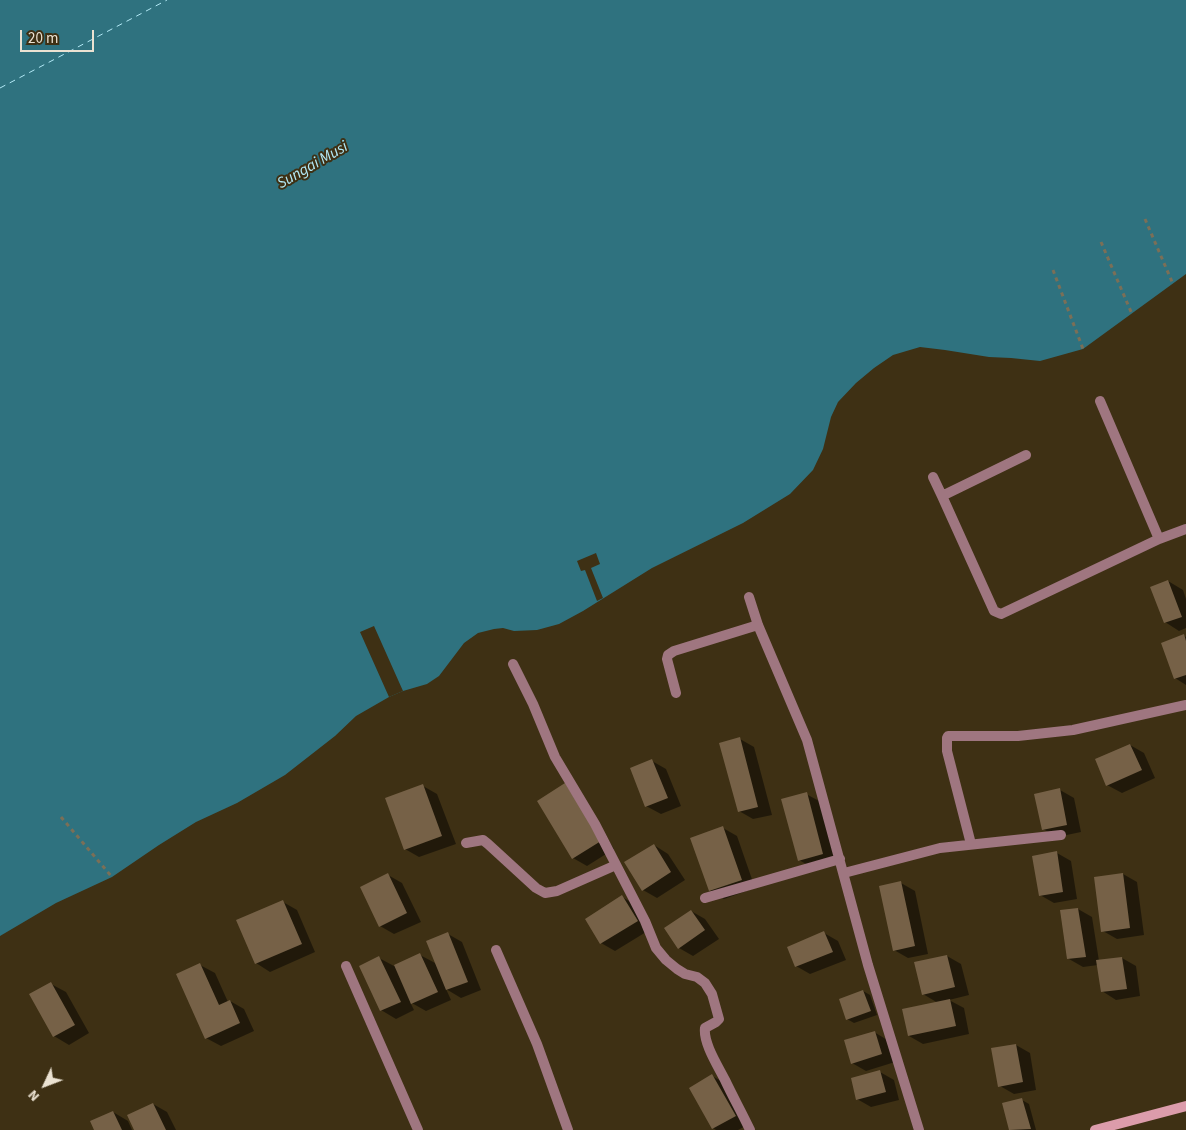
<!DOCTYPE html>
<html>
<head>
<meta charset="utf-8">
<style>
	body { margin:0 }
	#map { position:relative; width:1186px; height:1130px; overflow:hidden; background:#3e3014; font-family:"Source Sans 3",sans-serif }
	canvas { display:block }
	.north { position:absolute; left:20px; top:1060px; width:50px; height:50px; -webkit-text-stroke:4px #3e3014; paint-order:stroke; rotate:227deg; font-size:14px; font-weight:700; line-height:20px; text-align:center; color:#ebe2d2 }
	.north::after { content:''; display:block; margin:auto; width:18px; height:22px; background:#ebe2d2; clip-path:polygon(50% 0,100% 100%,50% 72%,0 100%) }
	.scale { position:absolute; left:20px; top:30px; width:74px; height:22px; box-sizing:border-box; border:2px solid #ebe2d2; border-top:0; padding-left:6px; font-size:15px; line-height:18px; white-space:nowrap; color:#ebe2d2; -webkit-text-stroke:4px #3e3014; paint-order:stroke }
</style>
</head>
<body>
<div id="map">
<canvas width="1186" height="1130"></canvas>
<div class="north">N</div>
<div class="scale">20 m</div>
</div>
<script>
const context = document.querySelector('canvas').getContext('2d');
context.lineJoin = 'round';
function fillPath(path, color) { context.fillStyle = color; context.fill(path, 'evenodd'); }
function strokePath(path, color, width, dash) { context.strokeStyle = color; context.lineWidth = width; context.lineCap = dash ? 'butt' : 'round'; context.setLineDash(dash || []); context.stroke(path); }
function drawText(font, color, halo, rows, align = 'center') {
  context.font = font + ' "Source Sans 3",sans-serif'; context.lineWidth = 4; context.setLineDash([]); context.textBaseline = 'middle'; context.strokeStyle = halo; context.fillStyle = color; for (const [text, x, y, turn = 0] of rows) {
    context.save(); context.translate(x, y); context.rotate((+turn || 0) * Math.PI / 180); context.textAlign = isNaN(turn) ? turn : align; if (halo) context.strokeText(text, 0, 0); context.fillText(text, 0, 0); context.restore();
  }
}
const water = new Path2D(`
	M0,0H1186V274L1083,349L1040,361L1011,358L989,357L945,350L920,347L893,355L874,368L856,383L838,402L831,417L823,449L813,470L790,494L743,523L652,568L583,611L559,624L537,630L514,631L503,628L494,629L478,633L464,643L439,676L427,684L403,691L389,697L356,716L335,736L285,775L237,803L196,822L159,845L112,877L56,903L0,936Z`);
const pier = new Path2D(`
	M596,553L600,564L591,568L603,598L597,601L585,570L581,571L577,561Z
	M374,626L403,691L389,697L360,632Z`);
const shadow = new Path2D(`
	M1168,581L1183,590L1186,599V628L1179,631L1165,622Z
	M1184,636L1186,637V685L1175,678Z
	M740,739L754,747L772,815L753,819L739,811Z
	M1130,745L1144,753L1155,778L1122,793L1107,785Z
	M652,761L666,769L681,806L661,814L646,806Z
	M423,786L437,794L456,844L419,857L405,849Z
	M1060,790L1074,798L1081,832L1057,837L1043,829Z
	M579,793L614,849L587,866L573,858Z
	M806,794L821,802L837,862L813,868L799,860Z
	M723,828L737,836L755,888L724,899L710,890Z
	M654,845L668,854L685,880L657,898L643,890Z
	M1057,853L1071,861L1077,899L1054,903L1040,895Z
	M1123,874L1137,882L1144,935L1117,939L1103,931Z
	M388,875L402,883L421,922L394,934L380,926Z
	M901,883L915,891L928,954L908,958L894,950Z
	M622,897L636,905L651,929L615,951L601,943Z
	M283,902L297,910L315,952L270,972L256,963Z
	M1078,909L1092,917L1099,961L1122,958L1136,966L1140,996L1116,1000L1102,991L1098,965L1083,967L1069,959Z
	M691,911L705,919L719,939L693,956L679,948Z
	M824,933L838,941L846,960L810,974L796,966Z
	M448,934L462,942L481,990L461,998L446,989L451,1000L426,1011L410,1002L414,1010L396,1019L381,1010L360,966L379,958L394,966L420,955L437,964Z
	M947,956L961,964L969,995L949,1000L964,1008L969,1034L923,1044L909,1036L938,1003L923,994Z
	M200,965L215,973L228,1002L230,1001L244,1009L254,1031L221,1046L206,1038Z
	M51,984L66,992L89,1033L69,1045L54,1036L31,995Z
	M863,991L870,995L877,1015L854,1023L847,1019Z
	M874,1032L889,1041L895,1062L866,1071L852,1063Z
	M1016,1045L1030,1053L1036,1090L1014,1094L1000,1086Z
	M880,1072L894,1080L899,1100L871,1107L857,1099Z
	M712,1076L727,1084L749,1124L738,1130H716L713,1128Z
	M1022,1100L1029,1104L1036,1130H1010L1003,1104Z
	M153,1104L167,1112L176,1130H135Z
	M113,1112L128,1121L132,1130H95Z`);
const ferry = new Path2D(`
	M0,88L167,0`);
const building = new Path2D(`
	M1168,580L1182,617L1164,623L1150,587Z
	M1184,634L1186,641V675L1174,679L1161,643Z
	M740,737L758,807L738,812L719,743Z
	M1130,744L1142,770L1106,786L1095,759Z
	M652,759L668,798L645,807L630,768Z
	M565,783L601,841L572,859L537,801Z
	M423,784L442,836L404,850L385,798Z
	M1060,788L1067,825L1042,830L1034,794Z
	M807,792L823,854L798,861L781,799Z
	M723,826L742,880L709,891L690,838Z
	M654,844L671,872L642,891L624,862Z
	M1057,851L1063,892L1039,896L1032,856Z
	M388,873L407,913L379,927L360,887Z
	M1123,873L1130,928L1101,932L1094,877Z
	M901,881L915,946L893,951L879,886Z
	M622,895L638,921L600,944L585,919Z
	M283,900L302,944L255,964L236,920Z
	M1078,908L1086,957L1067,959L1060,910Z
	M691,910L705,930L678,949L664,928Z
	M824,931L833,952L795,967L787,947Z
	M448,932L468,982L446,990L426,941Z
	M420,953L438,992L411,1004L394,965Z
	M947,955L955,987L922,995L914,962Z
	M379,956L401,1002L380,1011L359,966Z
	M1122,957L1127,989L1101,992L1096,960Z
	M200,963L219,1005L230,1000L240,1023L205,1039L176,974Z
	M51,982L75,1025L53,1037L29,994Z
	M863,990L871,1011L846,1020L839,999Z
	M950,999L956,1026L908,1036L902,1009Z
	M875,1031L882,1054L851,1064L844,1040Z
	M1016,1044L1023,1082L998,1087L991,1048Z
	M880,1070L886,1092L856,1100L851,1078Z
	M712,1074L736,1116L712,1129L689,1088Z
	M1022,1098L1031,1129L1009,1130L1002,1103Z
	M153,1103L166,1130H134L127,1115Z
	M113,1111L122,1130H94L90,1121Z`);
const path = new Path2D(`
	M1145,219L1173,284
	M1101,242L1132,314
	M1053,270L1083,349
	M61,817L112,877`);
const street = new Path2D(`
	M1100,401L1159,539
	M933,477L942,496L994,611L1001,614L1159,539L1186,529
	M942,496L1026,455
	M749,597L758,625L807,740L868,965L919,1130
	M513,664L533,704L555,757L595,824L645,921L656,948L666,960L677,969L685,974L697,977L705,983L712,994L719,1019L716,1022L705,1028C703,1043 718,1066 725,1080C733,1097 742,1113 750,1130
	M676,693L667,659L668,655L674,651L758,625
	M466,843L483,840L488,844L536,888L545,893L557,891L616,865
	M971,844L947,751V738L948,736H1018L1073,730L1186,705
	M844,873L940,848L1061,835
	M705,898L840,859
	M496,950L537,1044L568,1130
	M346,966L418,1130`);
const secondary = new Path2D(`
	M1095,1130L1186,1106`);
const waterNames = [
	["Sungai Musi",313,166,-30]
];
fillPath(water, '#2f727f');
fillPath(pier, '#3e3014');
fillPath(shadow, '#0007');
strokePath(ferry, '#b2e9f6', 1, [6, 5]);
fillPath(building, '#766147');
strokePath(path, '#7b6f57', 3, [4, 4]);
strokePath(street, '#9f7680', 10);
strokePath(secondary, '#dc9cab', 10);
drawText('italic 16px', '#b2e9f6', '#3e3014', waterNames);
</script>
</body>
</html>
